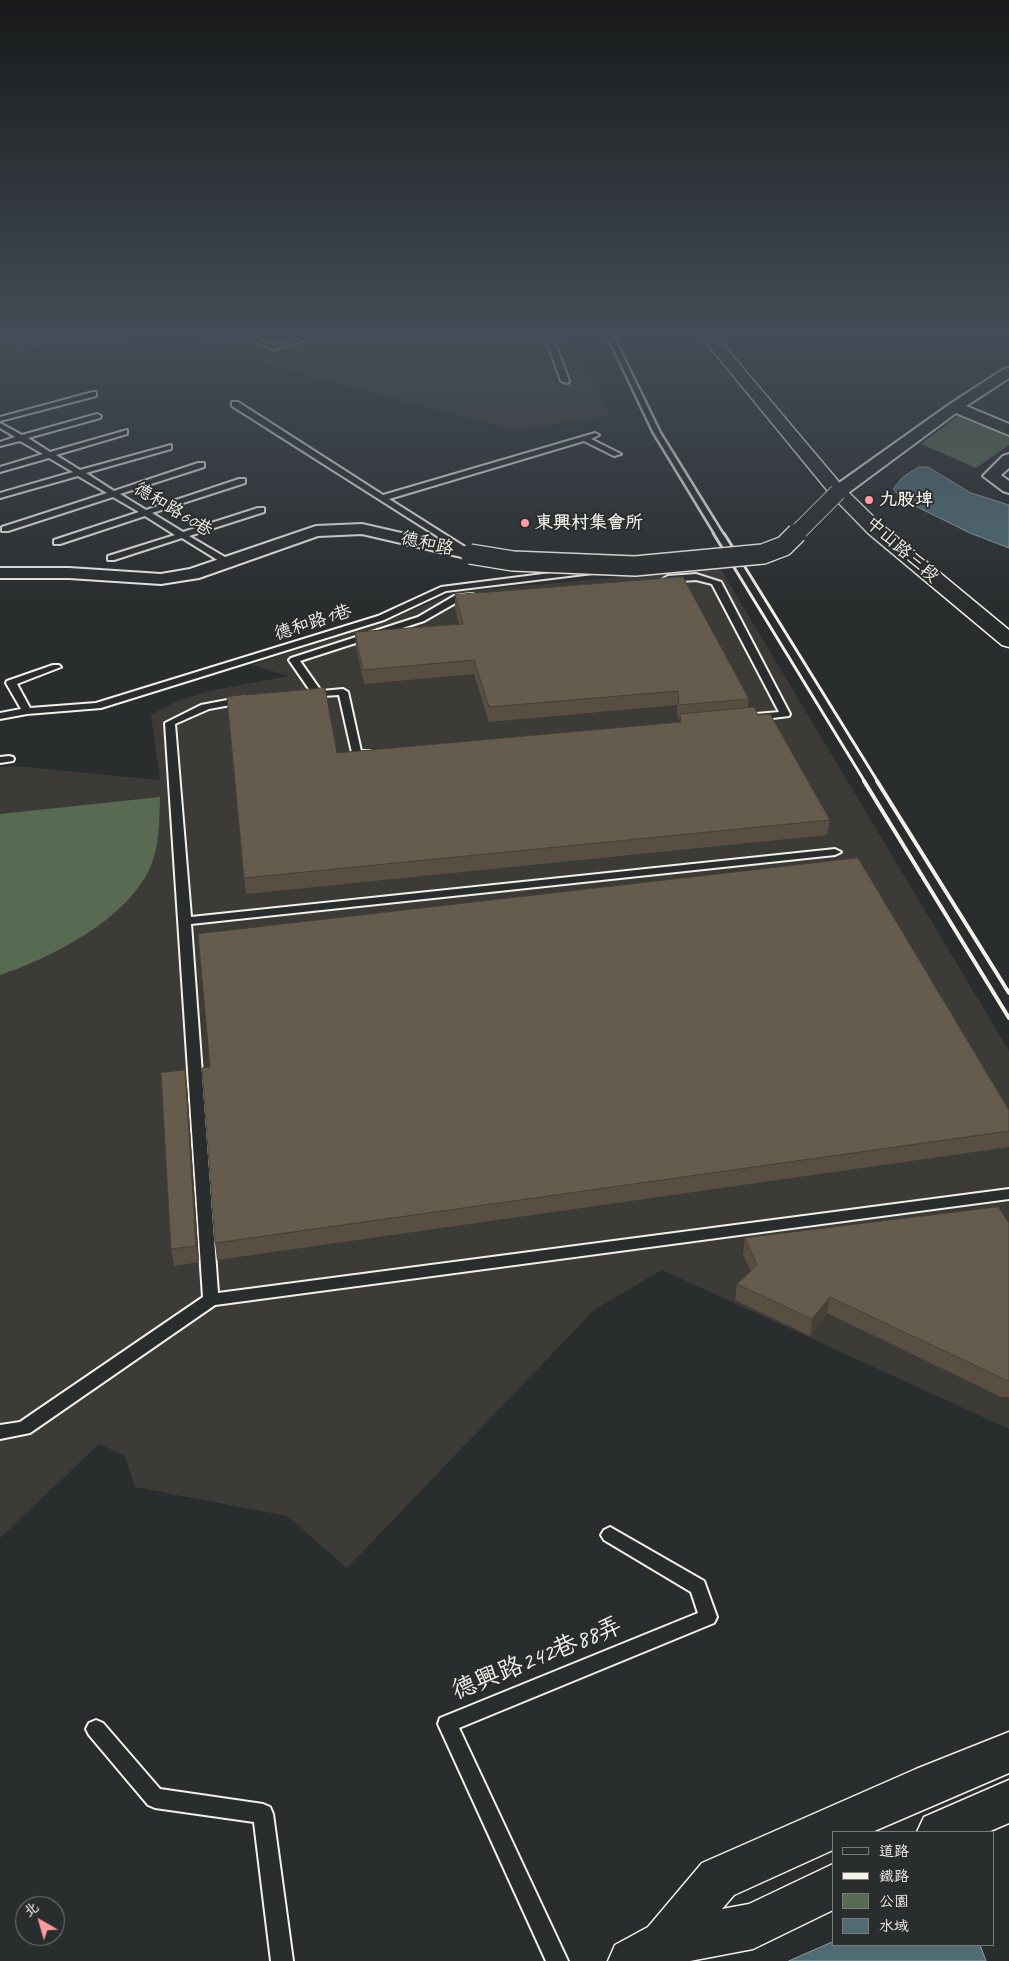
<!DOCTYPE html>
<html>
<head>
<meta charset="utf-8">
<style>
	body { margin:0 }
	#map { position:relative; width:1009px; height:1961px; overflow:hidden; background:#2a2d2e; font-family:Caveat,"LXGW WenKai TC",sans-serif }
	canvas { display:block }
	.legend { position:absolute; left:832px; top:1831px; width:162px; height:115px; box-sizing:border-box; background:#2a2d2e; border:1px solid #7b7b78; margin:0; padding:6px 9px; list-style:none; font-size:15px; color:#f4f1e8 }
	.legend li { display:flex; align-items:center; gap:10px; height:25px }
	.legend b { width:25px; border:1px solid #7b7b78 }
	.north { position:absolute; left:15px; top:1896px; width:50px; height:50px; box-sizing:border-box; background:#2a2d2e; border:1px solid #7b7b78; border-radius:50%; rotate:322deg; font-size:14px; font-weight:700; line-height:20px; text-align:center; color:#f4f1e8 }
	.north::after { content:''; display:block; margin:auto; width:18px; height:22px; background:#ff9aa2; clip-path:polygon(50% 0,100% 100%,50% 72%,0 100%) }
</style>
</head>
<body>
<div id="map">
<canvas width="1009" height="1961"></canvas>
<ul class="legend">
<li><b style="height:6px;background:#2a2d2e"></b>道路</li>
<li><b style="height:6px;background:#f4f1e8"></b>鐵路</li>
<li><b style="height:14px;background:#596a53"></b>公園</li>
<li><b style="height:14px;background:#4f6b73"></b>水域</li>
</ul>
<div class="north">北</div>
</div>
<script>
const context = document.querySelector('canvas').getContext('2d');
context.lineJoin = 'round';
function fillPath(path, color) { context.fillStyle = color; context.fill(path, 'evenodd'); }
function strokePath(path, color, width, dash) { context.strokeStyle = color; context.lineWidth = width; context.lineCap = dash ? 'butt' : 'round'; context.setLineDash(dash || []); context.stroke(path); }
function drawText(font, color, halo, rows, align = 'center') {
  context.font = font + ' Caveat,"LXGW WenKai TC",sans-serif'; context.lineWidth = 4; context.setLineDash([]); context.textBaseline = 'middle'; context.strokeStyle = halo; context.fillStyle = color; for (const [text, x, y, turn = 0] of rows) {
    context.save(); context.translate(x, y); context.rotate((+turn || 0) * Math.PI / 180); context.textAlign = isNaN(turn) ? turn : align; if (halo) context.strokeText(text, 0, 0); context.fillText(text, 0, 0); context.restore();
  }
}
const built = new Path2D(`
	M0,335H140L87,347L75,342L0,354Z
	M194,335H571L611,415L517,431L231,355Z
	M720,568L1009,1051V1429L662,1270L594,1310L347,1568L287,1516L135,1487L125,1456L99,1444L0,1538V767L14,766L160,780L151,715L175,702L209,691L289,676L252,665L394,618L456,592Z`);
const green = new Path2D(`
	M959,415L1009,433V445L976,468L921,444Z
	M160,797C159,822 160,845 150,868C126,920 51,958 0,975V814Z`);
const water = new Path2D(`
	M919,467H928L971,493L1009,505V548L970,533L903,500L893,489L903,477Z
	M833,1942V1945H980L986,1961H789Z`);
const lane = new Path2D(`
	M241,335C255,335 265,345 275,345C289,345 305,335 322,335L274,349Z
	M545,335H552L569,381L568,383L561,381Z
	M93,392H96V396L0,421V417Z
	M232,402H238L383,495L595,433L599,435L591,439L621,454L614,456L584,441L389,499L473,552V556L470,557L232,406Z
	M97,414L101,416L100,418L28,438L50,452L127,430V434L56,455L80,470L171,445V449L86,473L114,491L198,463H204V467L120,494L146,510L239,479H245V483L152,513L183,532L258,508H264V512L189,536L230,560V564H224L182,538L114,560H108V556L175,535L145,516L60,544H54V540L139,512L113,497L8,531H2V527L107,493L78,476L0,498V493L73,472L49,458L0,472V467L43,454L20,441L0,446V442L15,437L0,428V423L22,435Z
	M590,568L594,571L593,573L446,591L384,620L101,708L27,714L0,719V713L21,709L6,683L7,681L53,665H59L61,667L17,684L30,708L96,703L378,616L441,587Z
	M696,574L721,582L790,714L789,716L756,720L751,717L756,714L779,712L712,584L696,580L668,582L663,579L668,576Z
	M472,594L475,595V599L459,601L424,621L300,661L321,691L343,689L348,692L361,751H370L375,754L370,757H353L339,695L306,697V693L311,692L289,660L291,658L418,617L454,596Z
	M243,697L247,698V702L209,709L175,724L191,917L835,849L841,852L835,855L191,924L218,1293L1009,1189V1199L215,1305L30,1433L0,1439V1425L20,1422L203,1297L165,723L201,705Z
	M9,756L13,757L14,759L13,761L0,763V757Z
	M610,1527L704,1581L717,1617L714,1623L459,1728L568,1961H546L438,1724L440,1718L698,1613L691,1592L604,1540L601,1535L604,1530Z
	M96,1720L103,1723L160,1789L263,1804L270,1807L273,1814L293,1961H271L254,1822L155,1808L148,1805L89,1735L86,1729L89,1723Z`);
const street = new Path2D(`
	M1009,368V378L966,406L1009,424V435L956,413L844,496H832L830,492L832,488L950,404L1004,369Z
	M1009,454V468L1001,475L1009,481V493L1003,491L983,476L1003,456Z
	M362,524L476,550L479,554L476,558L470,559L362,534L318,536L199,578L161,584L69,578H0V568H69L161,574L190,569L316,526Z`);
const secondary = new Path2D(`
	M700,335H715L844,488L882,525L1009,630V647L1002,645L868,533L832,496Z
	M1009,1732V1773L872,1832H833V1850L734,1895L722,1909L749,1904L833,1864V1910L753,1949L690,1961H608L615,1945L648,1927L702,1863L916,1769Z
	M1009,1780V1823L988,1832H917L924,1817Z`);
const railFar2 = new Path2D(`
	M606,335L652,432L714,534
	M614,335L661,432L724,534`);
const railFar1 = new Path2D(`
	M713,533L865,782
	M724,533L878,782`);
const rail = new Path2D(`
	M864,781L1009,1018
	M877,781L1009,993`);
const streetBridgeFar1 = new Path2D(`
	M796,534L838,492`);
const streetBridge = new Path2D(`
	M470,554L513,561L635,566L763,554L784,546L797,533`);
const wall = new Path2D(`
	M455,595L749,699L748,707L758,715L830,820L827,835L246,894L244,878L337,753L680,722V719L678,720L677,705L489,722L474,674L364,684L356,646L355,632L459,624L455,609Z
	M210,1067L1009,1110V1147L217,1260L215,1243Z
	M187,1086L199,1262L174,1266L171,1249Z
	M1009,1223V1397H1001L827,1313L810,1336L735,1300L737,1284L751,1271L743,1255L745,1238Z`);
const shadedWall = new Path2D(`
	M185,1070L187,1086L199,1262L196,1246Z
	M830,1297L827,1313L810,1336L812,1319Z`);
const building = new Path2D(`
	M683,577L749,699L679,705L678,691L489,707L474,660L363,670L355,632L463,624L455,595Z
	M325,688L337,753L681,722L680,714L754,707L758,715L770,714L830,820L244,878L227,697Z
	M858,858L1009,1110V1131L215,1243L202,1068L210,1067L198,934Z
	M185,1070L196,1246L171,1249L161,1073Z
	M998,1207L1009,1223V1381L1006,1380L830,1297L812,1319L737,1284L757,1265L745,1238Z`);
const markers = [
	[869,500,5,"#ff9aa2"],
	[525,523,5,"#ff9aa2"]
];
const farPoinames = [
	["九股埤",879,500],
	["東興村集會所",535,523]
];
const farStreetnames = [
	["德和路60巷",173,510,31],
	["德和路",427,544,13],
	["中山路三段",902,550,41],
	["德和路1巷",313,623,-18]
];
const nearStreetnames = [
	["德興路242巷88弄",537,1659,-22]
];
fillPath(built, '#3c3b37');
fillPath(green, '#596a53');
fillPath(water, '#4f6b73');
strokePath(water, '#91a1a2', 1);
strokePath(lane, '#f4f1e8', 4);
strokePath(street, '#f4f1e8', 4);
strokePath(secondary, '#f4f1e8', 3);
fillPath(lane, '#2a2d2e');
fillPath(street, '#2a2d2e');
fillPath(secondary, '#2a2d2e');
strokePath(railFar2, '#f4f1e8', 2.5);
strokePath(railFar1, '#f4f1e8', 3);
strokePath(rail, '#f4f1e8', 4);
strokePath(streetBridgeFar1, '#f4f1e8', 18, []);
strokePath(streetBridge, '#f4f1e8', 22, []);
strokePath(streetBridgeFar1, '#2a2d2e', 16);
strokePath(streetBridge, '#2a2d2e', 19);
fillPath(wall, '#584f42');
fillPath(shadedWall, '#474036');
fillPath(building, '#665c4d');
strokePath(building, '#474036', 1);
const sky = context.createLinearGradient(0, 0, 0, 610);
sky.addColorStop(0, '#171919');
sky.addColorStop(0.55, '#444c57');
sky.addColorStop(1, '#444c5700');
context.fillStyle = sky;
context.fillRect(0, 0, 1009, 610);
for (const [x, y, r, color] of markers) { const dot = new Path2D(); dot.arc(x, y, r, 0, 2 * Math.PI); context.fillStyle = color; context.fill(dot); strokePath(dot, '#2a2d2e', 2); }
drawText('bold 18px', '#f4f1e8', '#2a2d2e', farPoinames, 'left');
drawText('18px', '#f4f1e8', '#2a2d2e', farStreetnames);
drawText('25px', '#f4f1e8', '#2a2d2e', nearStreetnames);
</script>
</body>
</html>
